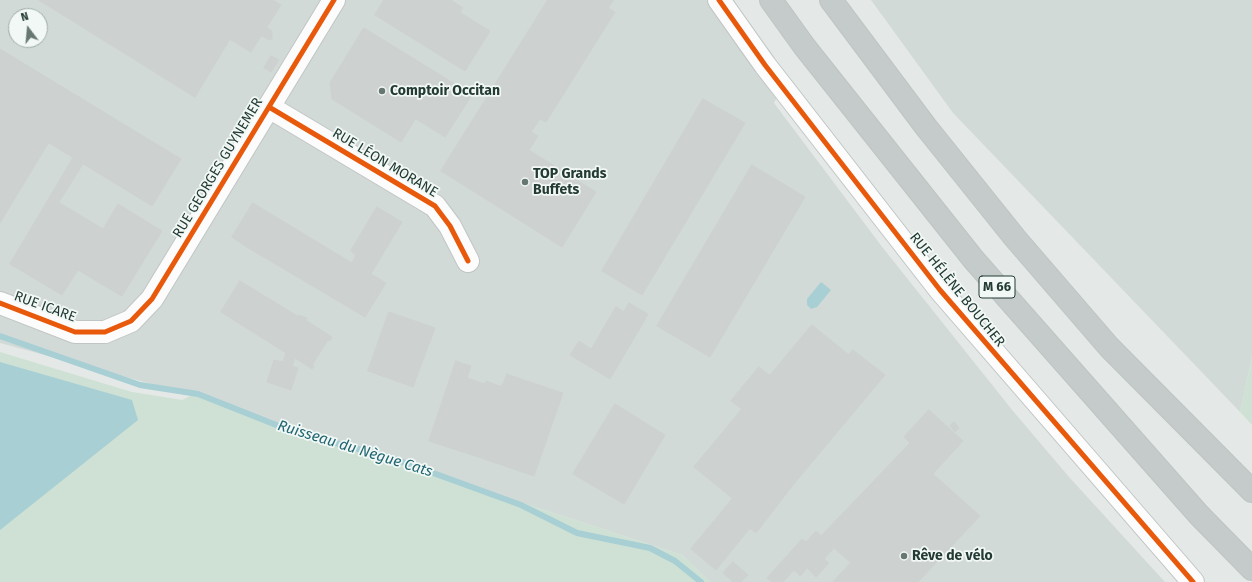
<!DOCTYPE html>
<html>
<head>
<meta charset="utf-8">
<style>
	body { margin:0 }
	#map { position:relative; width:1252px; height:582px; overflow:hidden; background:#e4e9e7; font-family:"Fira Sans",sans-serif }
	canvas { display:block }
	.north { position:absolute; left:8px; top:8px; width:40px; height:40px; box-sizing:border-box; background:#f2f8f5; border:1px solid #9faca8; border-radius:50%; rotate:344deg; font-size:11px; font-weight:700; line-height:16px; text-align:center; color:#233b34 }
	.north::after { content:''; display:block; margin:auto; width:14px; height:18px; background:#677873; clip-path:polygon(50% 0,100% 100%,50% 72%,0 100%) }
</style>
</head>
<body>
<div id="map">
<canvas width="1252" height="582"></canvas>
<div class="north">N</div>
</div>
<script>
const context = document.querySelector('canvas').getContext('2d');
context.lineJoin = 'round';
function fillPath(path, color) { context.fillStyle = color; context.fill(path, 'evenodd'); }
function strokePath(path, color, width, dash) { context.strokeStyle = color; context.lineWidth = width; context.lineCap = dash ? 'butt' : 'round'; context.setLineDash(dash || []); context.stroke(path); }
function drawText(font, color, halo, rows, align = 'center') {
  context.font = font + ' "Fira Sans",sans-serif'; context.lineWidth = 3.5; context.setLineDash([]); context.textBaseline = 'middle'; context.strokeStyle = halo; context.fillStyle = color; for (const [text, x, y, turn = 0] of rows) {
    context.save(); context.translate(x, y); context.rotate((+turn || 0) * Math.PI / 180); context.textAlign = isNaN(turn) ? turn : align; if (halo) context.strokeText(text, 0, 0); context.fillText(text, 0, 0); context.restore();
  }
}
const built = new Path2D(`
	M0,0H709L779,93L774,103L883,248L1013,411L1070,478L1165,582H710L682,555L192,395L0,343ZM16,16H40V40H16Z
	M871,0H1252V357L1240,412L953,113Z`);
const green = new Path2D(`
	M0,352L132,392L182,400L192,395L682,555L710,582H0Z
	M1252,357V425L1240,412Z`);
const water = new Path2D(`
	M821,282L831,290L817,307L811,309L807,305V299Z
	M0,362L132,400L138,420L0,530Z`);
const stream = new Path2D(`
	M0,336L140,385L198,394L294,432L392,458L521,505L577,533L650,548L675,561L701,582`);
const building = new Path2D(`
	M39,0H167L230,39L195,97Z
	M167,0H273L281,5L251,52Z
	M384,0H440L490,31L465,71L375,15Z
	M440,0H451L463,8L460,12Z
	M548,0H614L608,8L615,12L546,122L540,119L531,132L538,136L529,150L596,192L562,247L441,171Z
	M267,28L272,31V39L269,40L262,36Z
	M364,28L442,76L401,142L332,99L330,83Z
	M0,49L181,159L152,206L0,113Z
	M271,56L279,60L271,72L264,68Z
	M442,76L472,95L445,137L416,119Z
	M703,99L745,123L642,295L602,271Z
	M0,113L49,142L0,223Z
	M73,158L83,164L59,202L50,197Z
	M752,165L805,197L710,357L657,326Z
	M50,197L103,229L118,204L157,228L118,294L78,270L62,295L10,264Z
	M253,203L266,211L245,246L232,237Z
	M377,207L402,222L371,274L386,283L365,317L245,246L266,211L352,263L356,255L351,251Z
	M157,228L162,231L122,296L118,294Z
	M240,281L299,317V315L307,318V321L332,337L330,341L328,340L312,365L314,366L312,369L295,358L292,366L298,368L291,390L267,382L274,360L283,362L286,353L221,312Z
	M629,303L648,314L643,323L624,312Z
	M616,307L643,323L610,379L570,355L579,341L591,349Z
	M389,312L435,328L413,387L368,371Z
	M812,325L849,355L732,498L694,467Z
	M853,350L885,375L793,485L763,461Z
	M456,361L471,366L467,378L485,384L486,381L502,387L478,457L429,441Z
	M759,367L770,376L742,409L731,401Z
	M507,374L521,379L502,387Z
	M521,379L563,393L534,476L478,457L502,387Z
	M615,404L665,435L624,504L573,474Z
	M929,410L963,441L851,563L834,548L824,559L829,563L816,577L807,568L800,576L794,570L783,582H772L767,578L802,539L806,542L816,531L821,536L910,443L904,437Z
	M954,422L959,428L955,432L950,426Z
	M763,461L793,485L756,533L725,508Z
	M933,474L980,516L918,582H833Z
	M725,508L750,528L716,570L691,549Z
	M733,562L748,575L741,582H733L723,573Z`);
const minor = new Path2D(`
	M269,107L435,206L450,226L468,261
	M0,303L75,332H105L131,321L152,299L334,0`);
const tertiary = new Path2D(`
	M719,0L765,65L940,290L1193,582`);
const trunk = new Path2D(`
	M771,0L804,46L974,260L1199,515L1252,569
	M831,0L926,127L1015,238L1109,347L1252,491`);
const cycleway = new Path2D(`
	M719,0L765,65L940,290L1193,582
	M269,107L435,206L450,226L468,261
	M0,303L75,332H105L131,321L152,299L334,0`);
const markers = [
	[382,91,4,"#677873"],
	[525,182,4,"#677873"],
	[904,556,4,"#677873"]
];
const shields = [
	[997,287,36]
];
const shieldNames = [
	["M 66",997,287]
];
const poiNames = [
	["Comptoir Occitan",390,91],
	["TOP Grands",533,174],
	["Buffets",533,190],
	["Rêve de vélo",912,556]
];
const streetNames = [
	["RUE LÉON MORANE",385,163,31],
	["RUE GEORGES GUYNEMER",218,168,-59],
	["RUE HÉLÈNE BOUCHER",957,290,51],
	["RUE ICARE",45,307,20]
];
const waterNames = [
	["Ruisseau du Nègue Cats",355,449,17]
];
fillPath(built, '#d2dad7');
fillPath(green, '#cee1d4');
fillPath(water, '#a7cfd4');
strokePath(stream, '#a7cfd4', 6);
fillPath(building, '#cdd1d0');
strokePath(building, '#cdd2d0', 1);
strokePath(minor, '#c1c6c4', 24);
strokePath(tertiary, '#c1c6c4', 24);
strokePath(trunk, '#bdc5c2', 24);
strokePath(minor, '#fbfcfb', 22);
strokePath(tertiary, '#fbfcfb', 22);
strokePath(trunk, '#c4cbca', 22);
strokePath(cycleway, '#e8590c', 5);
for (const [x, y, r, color] of markers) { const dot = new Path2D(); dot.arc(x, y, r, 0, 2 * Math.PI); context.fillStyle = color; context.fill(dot); strokePath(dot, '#f2f8f5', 1.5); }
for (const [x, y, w] of shields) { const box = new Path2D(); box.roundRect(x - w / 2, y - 11, w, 22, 3); context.fillStyle = '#f2f8f5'; context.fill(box); strokePath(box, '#233b34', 1); }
drawText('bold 13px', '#233b34', null, shieldNames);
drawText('bold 14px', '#233b34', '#f2f8f5', poiNames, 'left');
drawText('14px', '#233b34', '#f2f8f5', streetNames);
drawText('italic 15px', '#216672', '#f2f8f5', waterNames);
</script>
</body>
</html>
